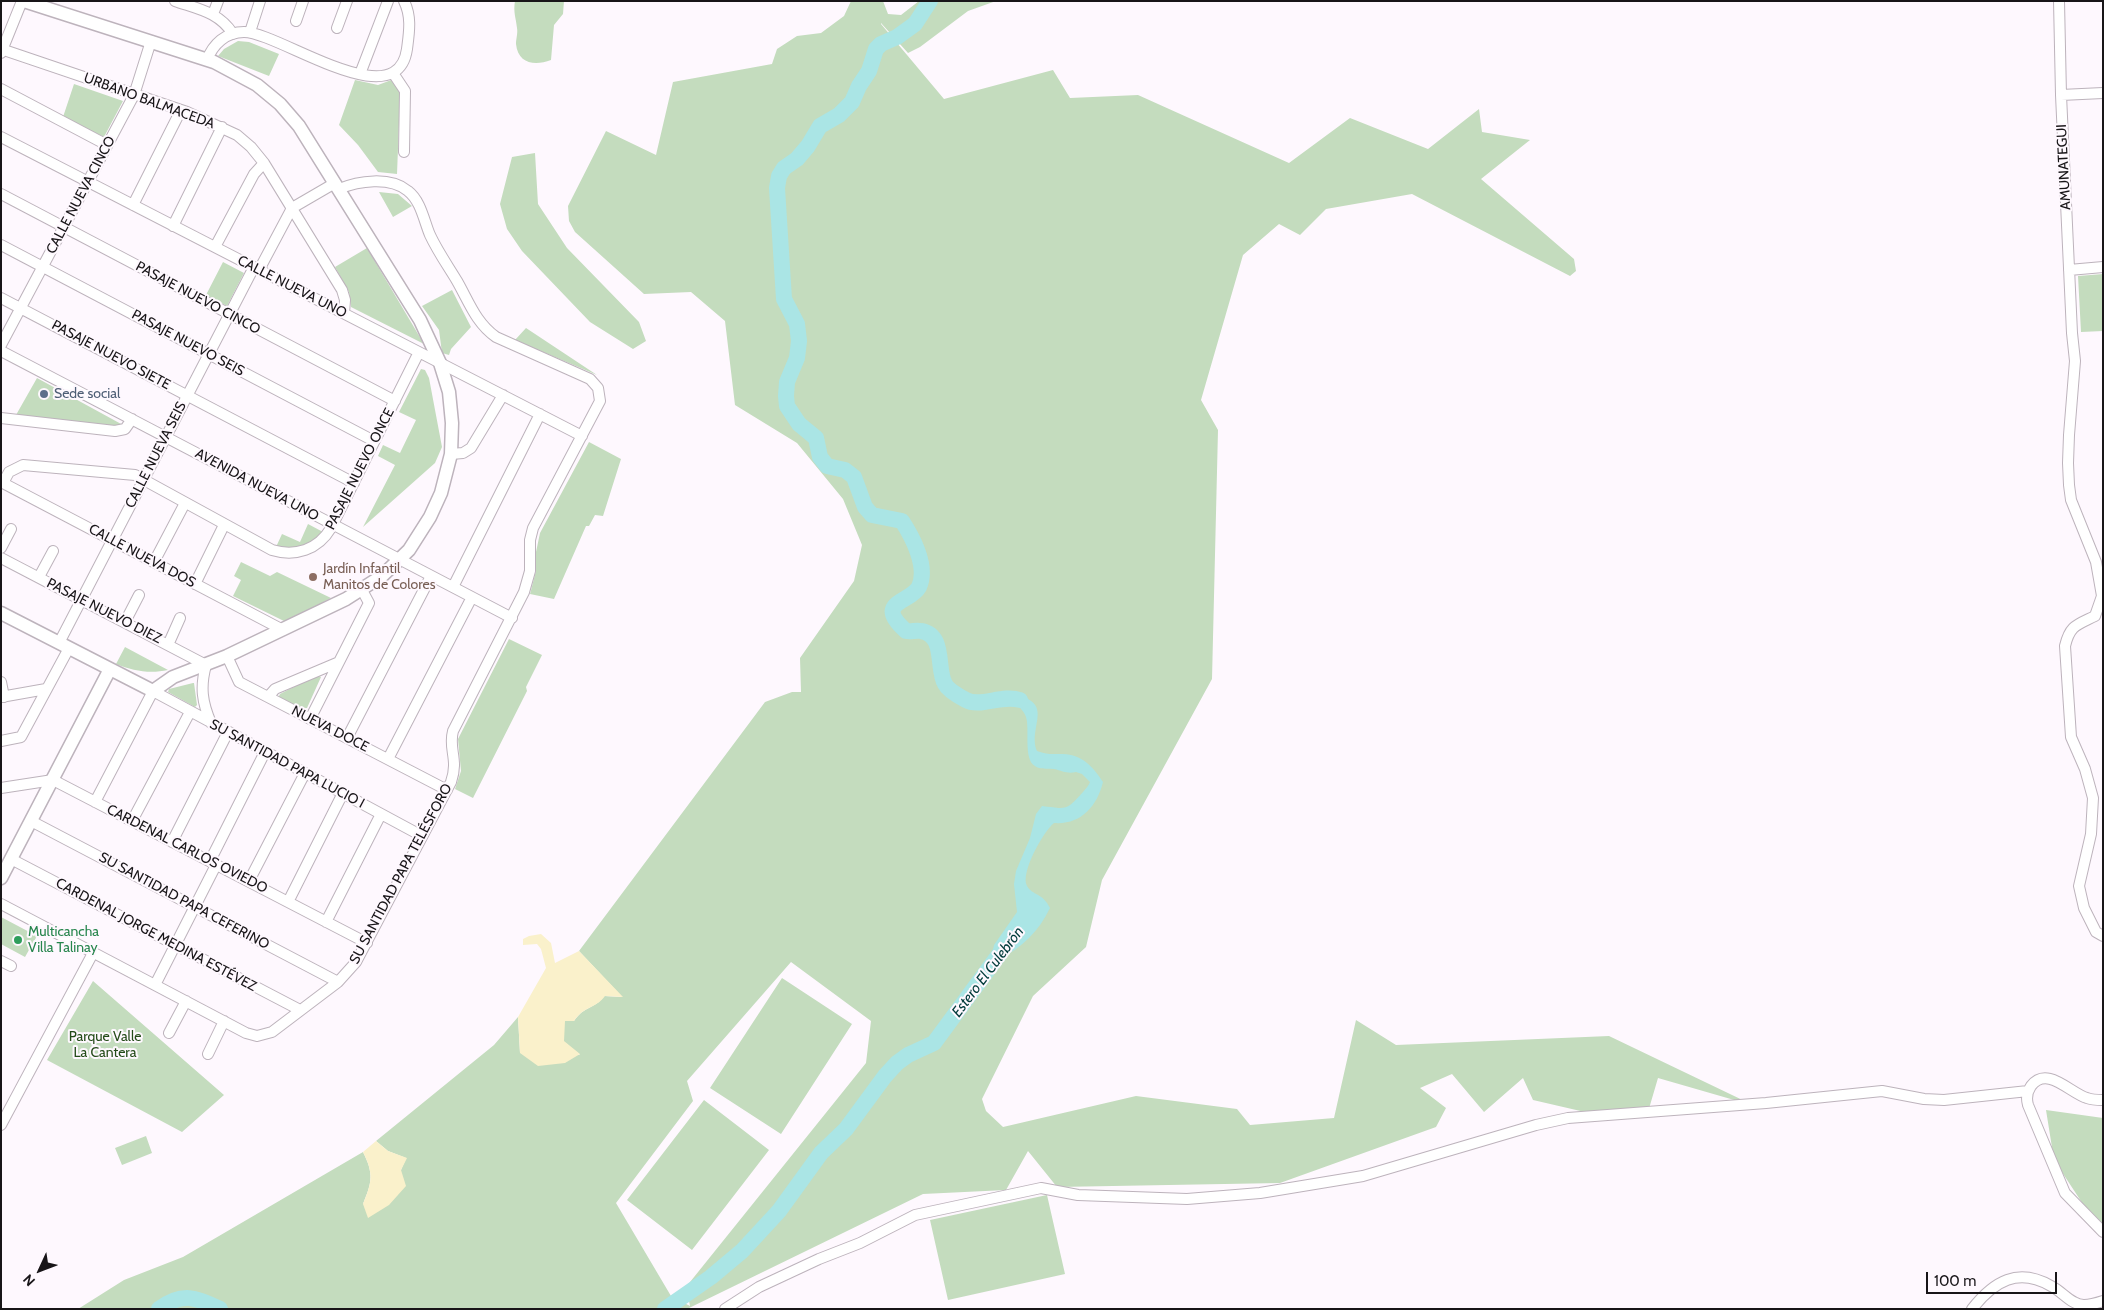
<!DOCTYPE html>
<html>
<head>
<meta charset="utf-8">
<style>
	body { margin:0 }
	#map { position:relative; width:2104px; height:1310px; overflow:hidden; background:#fef8fe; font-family:Cabin,sans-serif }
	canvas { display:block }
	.frame { position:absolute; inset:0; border:2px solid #181518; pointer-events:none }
	.north { position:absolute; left:15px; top:1245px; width:50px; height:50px; -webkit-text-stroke:4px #fef8fe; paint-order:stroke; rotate:227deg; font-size:14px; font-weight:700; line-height:20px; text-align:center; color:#181518 }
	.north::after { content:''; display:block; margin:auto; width:18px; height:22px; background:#181518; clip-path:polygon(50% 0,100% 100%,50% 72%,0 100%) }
	.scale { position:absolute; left:1926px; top:1272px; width:131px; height:22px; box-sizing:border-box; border:2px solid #181518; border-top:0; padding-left:6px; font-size:15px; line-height:18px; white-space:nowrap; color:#181518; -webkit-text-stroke:4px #fef8fe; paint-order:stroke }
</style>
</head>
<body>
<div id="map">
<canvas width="2104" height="1310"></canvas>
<div class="frame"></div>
<div class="north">N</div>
<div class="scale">100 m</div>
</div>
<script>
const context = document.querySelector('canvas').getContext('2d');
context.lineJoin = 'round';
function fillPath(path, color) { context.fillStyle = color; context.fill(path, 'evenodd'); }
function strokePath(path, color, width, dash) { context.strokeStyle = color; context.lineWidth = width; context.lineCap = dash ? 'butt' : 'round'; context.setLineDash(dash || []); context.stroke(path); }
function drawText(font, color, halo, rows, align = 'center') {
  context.font = font + ' Cabin,sans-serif'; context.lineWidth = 4; context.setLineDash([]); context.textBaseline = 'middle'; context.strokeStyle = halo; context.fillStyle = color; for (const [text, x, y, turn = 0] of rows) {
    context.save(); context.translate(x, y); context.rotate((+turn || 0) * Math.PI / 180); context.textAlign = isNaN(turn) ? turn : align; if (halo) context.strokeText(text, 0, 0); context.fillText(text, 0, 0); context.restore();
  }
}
const green = new Path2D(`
	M515,1H564L563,14L554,25L551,60C535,66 518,64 516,44C516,39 518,33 517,28C516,18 513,12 515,1Z
	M851,1H883L888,14L901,15L919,1H996L968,11L920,47L908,53L881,23V24L944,99L1053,70L1070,98L1138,95L1289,163L1350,118L1428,149L1479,109L1482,132L1530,140L1481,179L1574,259L1576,271L1570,276L1412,194L1326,209L1300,235L1279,224L1243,255L1201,400L1218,430L1212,679L1102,880L1086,947L1033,996L982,1099L986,1111L1003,1127L1136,1096L1237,1109L1250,1125L1334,1118L1356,1020L1396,1045L1609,1036L1755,1106L1658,1078L1648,1112L1615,1119L1533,1100L1523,1078L1484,1112L1452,1074L1420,1088L1446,1108L1436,1127L1280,1183L1057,1187L1028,1151L1006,1190L923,1194L687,1309H78L124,1280L183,1257L363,1152C374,1174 372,1182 363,1204L401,1170L406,1158L388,1151L376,1141L494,1045L518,1017L520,1053L580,1055L564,1042V1021H574C585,1005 594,1010 604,996L622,997L579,951L765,702L792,692H801L800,658L854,581L862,545L843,499L797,443L735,405L725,321L691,292L644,294L575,232L569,221L568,206L606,131L656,155L673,82L772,64L777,49L797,36L821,33L844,16ZM791,962L871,1021L866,1063L686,1287L690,1306L671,1296L616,1203L693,1101L687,1081Z
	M238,41L249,42L279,54L269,76L218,56L224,49Z
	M394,79L400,88V97L397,174L378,172L358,145L339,125L355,80L378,85Z
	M74,84L123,101L104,137L63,117Z
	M535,153L538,204L567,248L639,322L646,341L633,349L590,322L522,251L507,229L500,204L512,157Z
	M379,192L398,194L412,206L393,217Z
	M367,248L424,344L351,307L349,292L335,267Z
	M223,262L244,273L227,306L206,295Z
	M2103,274V331L2081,332L2078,276Z
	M452,290L471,327L451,349L449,355L442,353L439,330L422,306Z
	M526,328L597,375L515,340Z
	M421,369L425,370L429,378L442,447L435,463L363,527L395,465L378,456L383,445L400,453L416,420L399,412Z
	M37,378L123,425L115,427L16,415Z
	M589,442L621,459L603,516L595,515L589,526H586L554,599L530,594L536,571V552L540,533Z
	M308,524L323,532C308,549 297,549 276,547L282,534L300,542Z
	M241,562L270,576L277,572L331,598L286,622L233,596L241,580L234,576Z
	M509,639L542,655L526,687L527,691L473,798L455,789L461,771L458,739Z
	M125,647L168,670C150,674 133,671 116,664Z
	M317,675L321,677L307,708L301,710L278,698L280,694Z
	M193,683H194L197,705L195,707L168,692L169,689Z
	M1,917L37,936L25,957L1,944Z
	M782,978L852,1024L781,1134L710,1088Z
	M93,981L224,1095L182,1132L47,1060Z
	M704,1100L769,1150L692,1250L627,1200Z
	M2046,1110L2103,1118V1230L2098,1227L2054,1160Z
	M146,1136L152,1153L122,1165L115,1148Z
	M1047,1195L1065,1274L948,1300L930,1220Z`);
const sand = new Path2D(`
	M541,934L551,943L555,963L579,951L623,997L605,996C594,1010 585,1005 574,1021H565L564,1041L580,1054L565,1063L538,1066L520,1053L518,1017L546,968L541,949L537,944L523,945V939L529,936Z
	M376,1141L388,1151L407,1158L401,1170L406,1186L389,1205L368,1218L363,1204C372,1182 374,1174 363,1152Z`);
const water = new Path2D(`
	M1007,693C1059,701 1027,725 1037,751C1047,755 1053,754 1063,754C1082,754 1094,768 1103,782C1097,807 1080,825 1054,823C1043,832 1020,873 1027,886C1033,896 1042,892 1050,908C1039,931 1022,948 999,959L992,954L994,945L1017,912L1014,884L1016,871L1030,838L1036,814L1042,806C1067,809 1066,811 1083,792C1086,788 1088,787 1090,782L1082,774L1076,772C1067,774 1063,771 1054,769C1048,768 1040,770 1035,766C1023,759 1030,729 1026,717C1024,711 1019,707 1015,702H1000L998,698L999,694Z`);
const river = new Path2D(`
	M930,1L915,24L897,37L881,44L876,49L869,71L859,86L852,102L839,115L820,126L808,146L797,159L784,168L779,176L777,188L784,299L797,324L799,341L797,358L787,382L786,396L787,406L799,424L816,438L820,457L827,466L845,470L854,477L865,507L872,515L902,521C913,538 928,567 919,587C910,603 873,602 906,631C911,632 916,630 921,631C946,635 936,669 945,684C948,690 960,697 966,700C980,708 1002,694 1020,700
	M159,1309C182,1292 196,1297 220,1309
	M665,1309L711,1277L742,1251L779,1211L821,1153L846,1129L885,1076L897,1063L908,1055L934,1043L1009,941`);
const minor = new Path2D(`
	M175,1C198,9 219,12 233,34
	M2059,1L2061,95L2072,333L2075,361L2069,435L2068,463L2069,485L2071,500L2096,562L2102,596L2095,616C2077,625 2070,625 2065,646L2071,737L2085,769L2093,798L2091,834L2079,886L2084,908L2096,932L2103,936
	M213,14L218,1
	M296,21L303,1
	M337,28L347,1
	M250,32L260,1
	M1,49L187,112L237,135L251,147L264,163L342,290L345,300L344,313
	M1,53L22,1
	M207,60C213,44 226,32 244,32C279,32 397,119 407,49C409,33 412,17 404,1
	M393,73L405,91L404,152
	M360,74L388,1
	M1,89L107,145
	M2061,95L2103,93
	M1,137L582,436
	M1,194L395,401
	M133,205L181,110
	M173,226L222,127
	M1,245L374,441
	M215,247L254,174L264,163
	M259,270L292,208L335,183
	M2069,270L2103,267
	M1,298L354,483
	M1,345L134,95L151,41
	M1,351L512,618
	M1,418L115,431L125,429L132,419
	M451,454L463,453L471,448L503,395
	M1,482L283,630
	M3,483L9,472L23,465L135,475L272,550C295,557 318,550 331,528L419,352
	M1,548L11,529
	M1,558L206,665C200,687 202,702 211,723
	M154,562L185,503
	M39,577L53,551
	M195,584L224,525
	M453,587L540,414
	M125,622L139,595
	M59,643L254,267
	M168,645L180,618
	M227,656L239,682L447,790
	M1,682L4,697
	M1,697L46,689
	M268,697L275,689L339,662
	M310,719L369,603L362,590
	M347,738L431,576
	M1,741L21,737L69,648
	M388,759L472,597
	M1,788L53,780L367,943
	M95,802L153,691L422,836
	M31,821L338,982
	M132,821L190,712
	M172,842L228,732
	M11,859L300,1010
	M210,861L265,752
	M249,881L305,773
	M288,902L343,793
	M1,904L246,1033L257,1036L272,1032L338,982L356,962L451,782C459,759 448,749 453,731L524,592L530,571V540L533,528L600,401L598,388L590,379L496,337C476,323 469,302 457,281C448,266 438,252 430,235C424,221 421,201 408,191C390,176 358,181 339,189
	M326,922L381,814
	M1,961L11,966
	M155,985L216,865
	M169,1033L186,1001
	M208,1054L224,1021
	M2103,1100C2098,1100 2092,1100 2087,1098C2070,1093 2047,1065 2031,1086C2027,1092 2026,1098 2028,1105L2065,1193L2103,1232
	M1,1125L93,953
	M725,1309L759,1287L819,1259L860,1243L915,1215L1041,1188L1078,1195L1187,1199L1260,1193L1363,1176L1536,1125L1568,1118L1766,1103L1882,1091L1924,1099L1944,1100L2028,1091
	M1972,1309C1994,1281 2018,1267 2051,1286C2062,1291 2071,1305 2084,1305C2090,1305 2097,1303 2103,1301`);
const tertiary = new Path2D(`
	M1,613L153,691L173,677L227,656L346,599L382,576L409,550L430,517L441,493L451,454L452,423L449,392L440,363L420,320L299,126L280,104L257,85L214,62L24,1
	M1,878L110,669`);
const markers = [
	[44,394,5,"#5c6f8a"],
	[313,577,5,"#8d6e63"],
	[18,940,5,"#2e9e5b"]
];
const streetNames = [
	["URBANO BALMACEDA",149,101,20],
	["AMUNATEGUI",2064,167,-93],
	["CALLE NUEVA CINCO",81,195,-62],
	["CALLE NUEVA UNO",292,287,27],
	["PASAJE NUEVO CINCO",198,298,28],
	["PASAJE NUEVO SEIS",188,343,28],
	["PASAJE NUEVO SIETE",111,355,28],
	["CALLE NUEVA SEIS",156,455,-63],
	["PASAJE NUEVO ONCE",360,469,-63],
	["AVENIDA NUEVA UNO",257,485,28],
	["CALLE NUEVA DOS",142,556,28],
	["PASAJE NUEVO DIEZ",104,611,27],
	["NUEVA DOCE",330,729,27],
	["SU SANTIDAD PAPA LUCIO I",287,764,28],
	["CARDENAL CARLOS OVIEDO",187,849,27],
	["SU SANTIDAD PAPA TELÉSFORO",401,874,-62],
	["SU SANTIDAD PAPA CEFERINO",184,901,28],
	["CARDENAL JORGE MEDINA ESTÉVEZ",156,935,28]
];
const serviceNames = [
	["Sede social",54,394]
];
const educationNames = [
	["Jardín Infantil",323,569],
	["Manitos de Colores",323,585]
];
const leisureNames = [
	["Multicancha",28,932],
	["Villa Talinay",28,948]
];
const parkNames = [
	["Parque Valle",105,1037],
	["La Cantera",105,1053]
];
const waterNames = [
	["Estero El Culebrón",988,972,-53]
];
fillPath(green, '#c4dcbe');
fillPath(sand, '#faf1cb');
fillPath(water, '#aae5e5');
strokePath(river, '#aae5e5', 16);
strokePath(minor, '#bdb3bc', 12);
strokePath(tertiary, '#bdb3bc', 15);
strokePath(minor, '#fff', 10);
strokePath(tertiary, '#fff', 12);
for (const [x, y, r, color] of markers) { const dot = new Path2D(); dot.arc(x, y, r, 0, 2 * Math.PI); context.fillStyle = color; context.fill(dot); strokePath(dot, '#fef8fe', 2); }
drawText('14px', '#181518', '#fef8fe', streetNames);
drawText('14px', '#4e5e75', '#fef8fe', serviceNames, 'left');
drawText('14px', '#785e54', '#fef8fe', educationNames, 'left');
drawText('14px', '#27864d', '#fef8fe', leisureNames, 'left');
drawText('14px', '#244b19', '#fef8fe', parkNames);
drawText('italic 15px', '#013b3b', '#fef8fe', waterNames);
</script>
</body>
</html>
